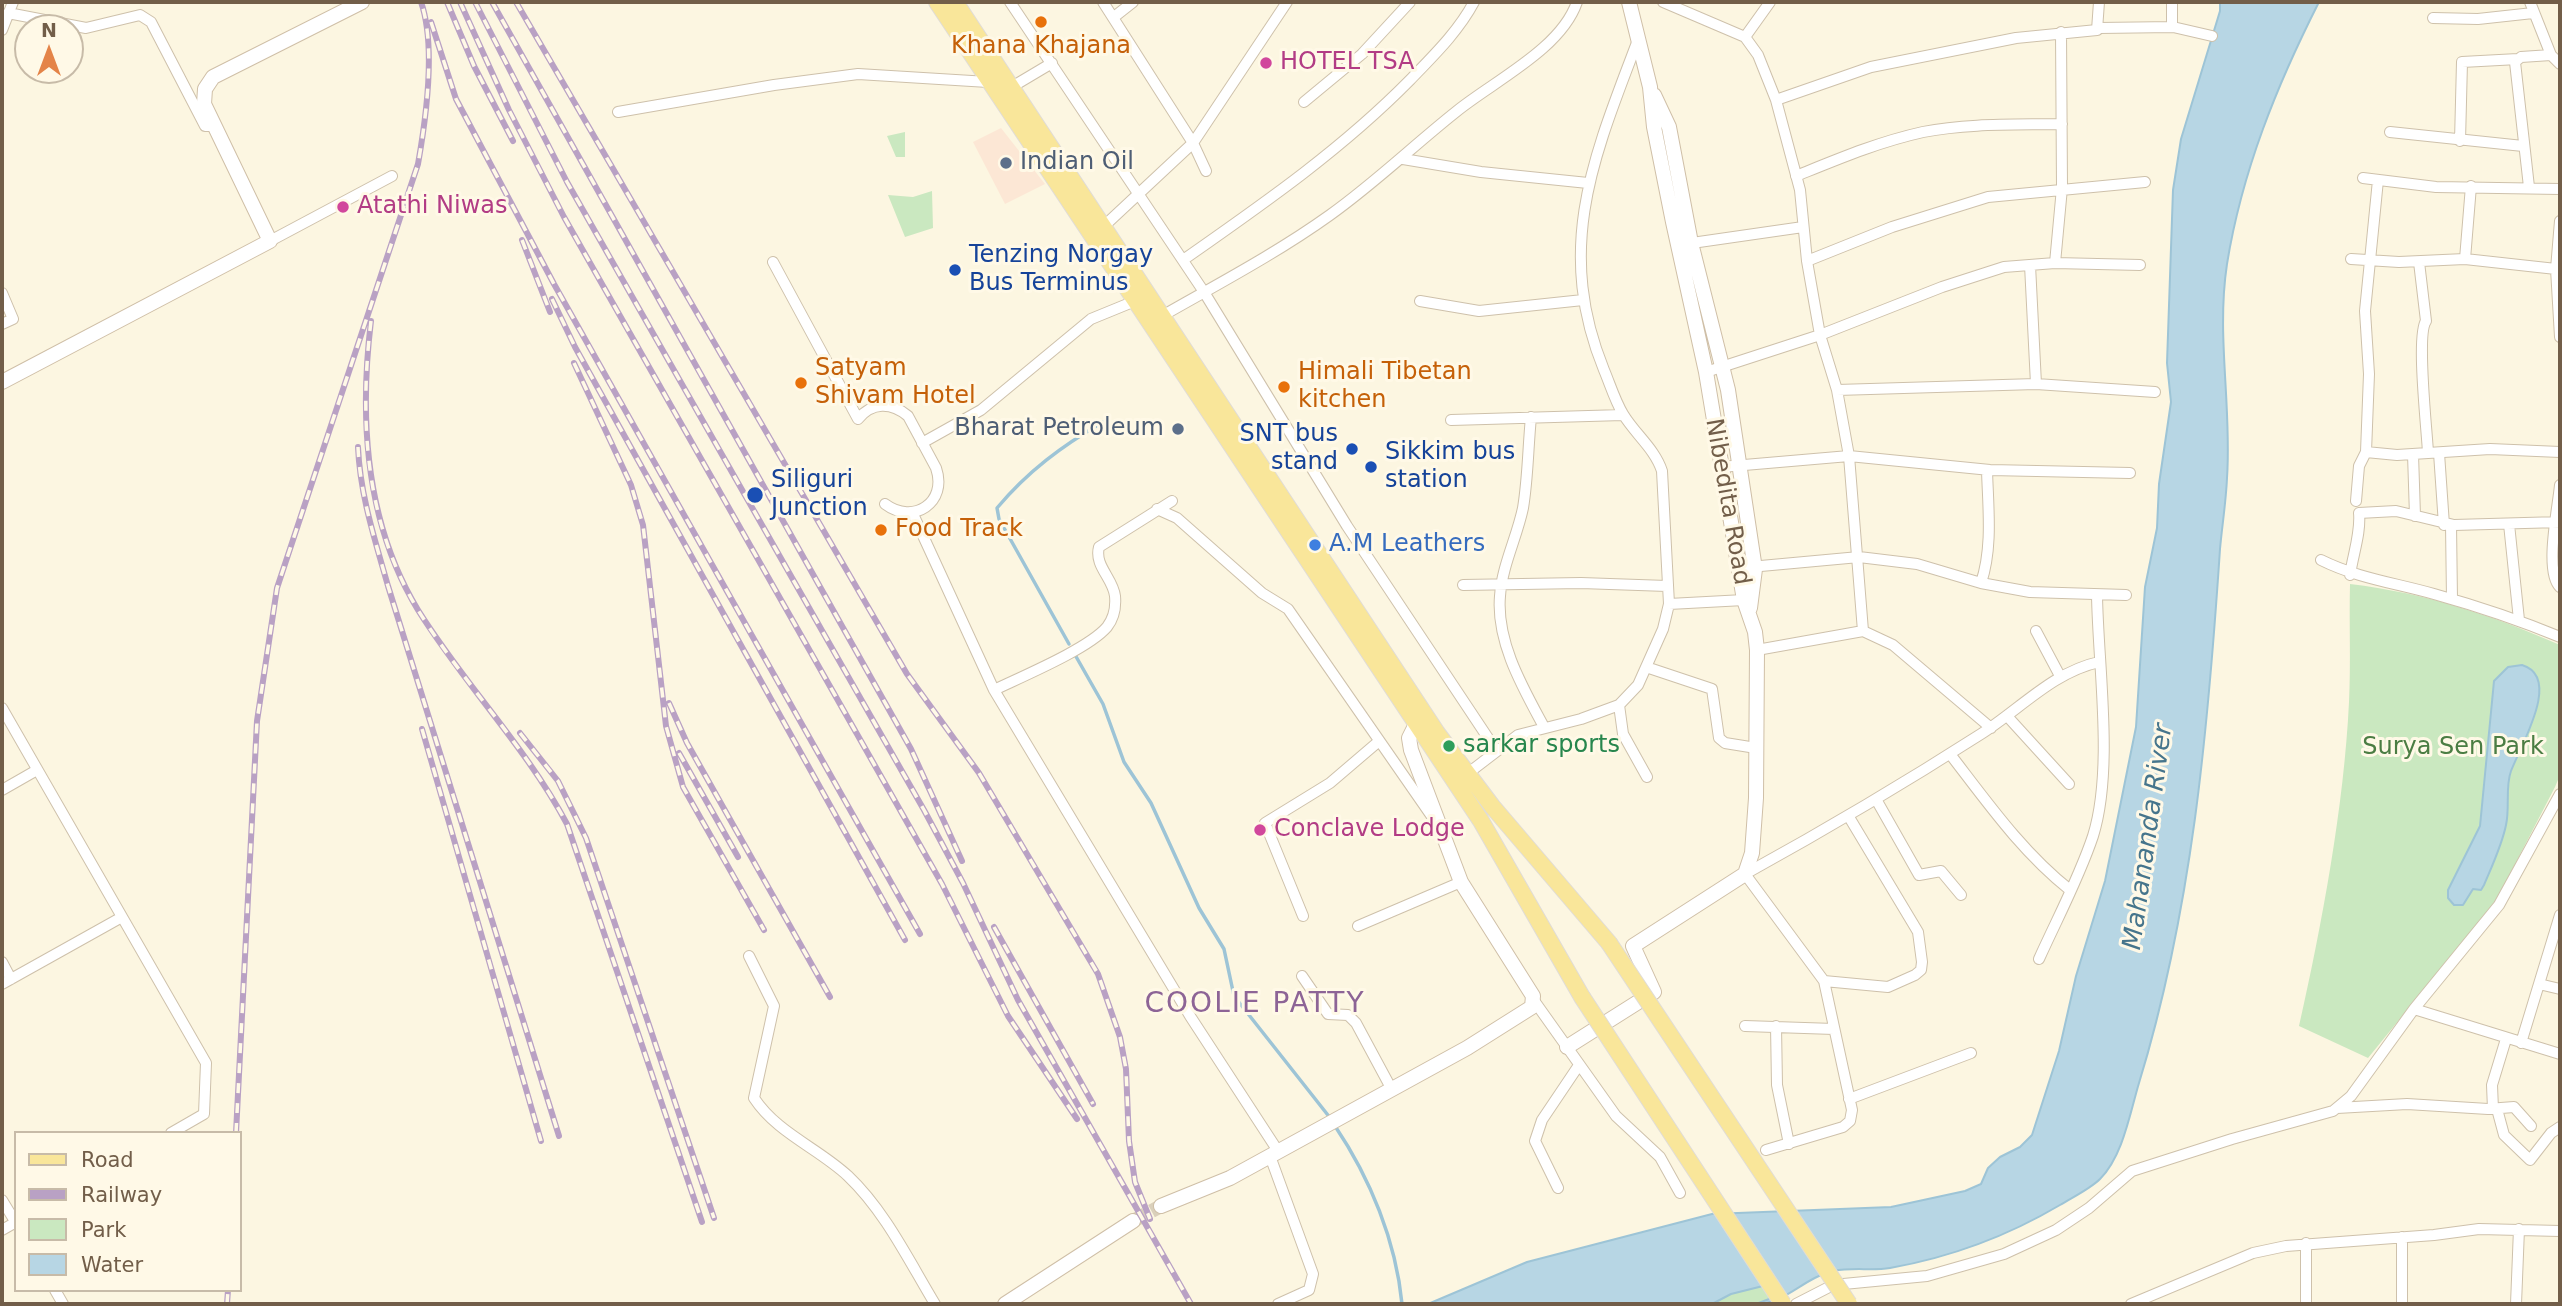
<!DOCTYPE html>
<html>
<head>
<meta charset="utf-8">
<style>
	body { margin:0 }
	#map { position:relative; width:2562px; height:1306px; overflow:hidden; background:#fcf6e1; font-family:"DejaVu Sans",sans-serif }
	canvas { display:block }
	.frame { position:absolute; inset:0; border:4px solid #725e49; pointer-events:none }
	.legend { position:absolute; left:14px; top:1131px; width:228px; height:161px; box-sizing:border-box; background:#fff9e7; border:2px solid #c7bba8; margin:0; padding:9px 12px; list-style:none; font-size:21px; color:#725e49 }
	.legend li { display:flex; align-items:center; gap:14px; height:35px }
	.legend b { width:35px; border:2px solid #c7bba8 }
	.north { position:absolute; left:14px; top:14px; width:70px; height:70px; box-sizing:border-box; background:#fff9e7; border:2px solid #c7bba8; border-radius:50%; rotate:0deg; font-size:19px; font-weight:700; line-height:28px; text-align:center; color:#725e49 }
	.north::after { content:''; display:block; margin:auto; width:24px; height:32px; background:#e48448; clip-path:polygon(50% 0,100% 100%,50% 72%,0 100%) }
</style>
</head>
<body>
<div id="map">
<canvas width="2562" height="1306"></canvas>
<div class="frame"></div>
<ul class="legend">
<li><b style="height:9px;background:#f9e69a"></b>Road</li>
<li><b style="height:9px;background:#b9a1c4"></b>Railway</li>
<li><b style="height:19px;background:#cae8c0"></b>Park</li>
<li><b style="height:19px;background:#b7d6e4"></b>Water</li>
</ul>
<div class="north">N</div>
</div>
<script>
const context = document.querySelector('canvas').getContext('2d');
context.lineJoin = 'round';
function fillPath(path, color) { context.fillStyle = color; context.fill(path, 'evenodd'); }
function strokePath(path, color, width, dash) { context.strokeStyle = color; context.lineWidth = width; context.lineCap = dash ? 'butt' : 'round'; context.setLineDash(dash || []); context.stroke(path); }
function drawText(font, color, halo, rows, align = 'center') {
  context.font = font + ' "DejaVu Sans",sans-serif'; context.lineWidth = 6; context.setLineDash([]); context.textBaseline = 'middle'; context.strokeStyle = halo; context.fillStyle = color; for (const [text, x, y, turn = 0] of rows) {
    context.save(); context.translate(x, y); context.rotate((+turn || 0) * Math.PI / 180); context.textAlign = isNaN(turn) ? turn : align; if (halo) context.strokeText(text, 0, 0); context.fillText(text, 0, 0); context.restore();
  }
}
const commercial = new Path2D(`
	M1001,128L1045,184L1005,204L973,142Z`);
const green = new Path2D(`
	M905,132V157H896L887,136Z
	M932,191L933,228L905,237L888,195L913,197Z
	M2350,584C2425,593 2492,615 2560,645V775L2555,787L2496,901L2368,1058L2299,1026C2322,924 2344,806 2349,702C2351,663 2349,623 2350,584Z
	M1763,1286L1777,1296L1756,1304H1712L1731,1294Z`);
const water = new Path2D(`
	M2220,2H2319C2277,85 2242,171 2227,264C2216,336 2232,406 2227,478C2226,502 2222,526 2220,549C2208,730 2192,910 2139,1083C2130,1113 2123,1156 2100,1179C2090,1189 2073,1197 2060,1205C2006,1237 1952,1257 1890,1268C1872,1271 1852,1267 1834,1271C1804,1277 1786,1304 1756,1304L1777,1296L1763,1286L1731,1294L1712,1304H1428L1527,1262L1712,1214L1891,1207L1965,1191L1981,1184L1988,1168L2000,1157L2020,1147L2032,1135L2059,1051L2076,976L2105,881L2136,727L2145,587L2157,528L2159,484L2171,402L2167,363L2173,190L2181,139L2220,11Z
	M2522,665C2562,677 2522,743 2511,771C2505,787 2510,808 2506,825C2502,845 2492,866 2484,885L2481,890L2473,889L2463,905H2454L2448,898V890L2480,826L2494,681L2508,667Z`);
const stream = new Path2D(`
	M1069,644L999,519L997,508C1028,471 1062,446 1103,422
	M1074,653L1103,704L1124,762L1151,803L1199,908L1224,949L1234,996L1331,1119
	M1335,1126C1370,1178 1396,1241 1402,1304`);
const secondaryTunnel = new Path2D(`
	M1133,1221L1161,1206`);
const street = new Path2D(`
	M1010,2L1204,292L1347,526L1496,750
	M1103,2L1193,143L1206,171
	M1663,2L1745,37L1758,55L1776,100L1800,190L1807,261L1820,335L1837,390L1849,456L1863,631
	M2530,2L2551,55L2560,64
	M8,13L86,28L140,15L151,22L205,126H214
	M1114,17L1133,2
	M2433,18L2478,19L2533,13
	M2172,27V2
	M2099,28L2173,27L2212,36
	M2,30L13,2
	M1745,37L1770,2
	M1010,88L1052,63
	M1776,100L1871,67L2016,38L2097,30L2099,2
	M1304,102L1362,54L1410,2
	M618,112L774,85L858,74L988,82
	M2390,132L2523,146
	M2460,141L2462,62L2518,59
	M1403,159L1481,172L1588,183
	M1796,176C1838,159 1878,142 1923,132C1968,123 2016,125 2062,124
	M2363,178L2436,187L2560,189
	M2378,180L2365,311L2369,374L2366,452L2397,455L2490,449L2560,452
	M2529,187L2515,62L2521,57L2551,55
	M2560,221L2556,269L2560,337
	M1103,227L1193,143L1287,2
	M270,241L392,176
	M1685,244L1803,227
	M2351,259L2399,262L2465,259L2556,269
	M2465,259L2471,186
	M1183,260C1263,204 1341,150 1410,80C1433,56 1458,32 1474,2
	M1807,261L1892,227L1988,197L2145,182
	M773,262L858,419C872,402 891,402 908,416L936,468C948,503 913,525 885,504
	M2419,262L2426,321C2416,335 2427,430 2428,453
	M2055,263L2062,188L2061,32
	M2030,265L2036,384
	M2,293L13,319L2,324
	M1420,301L1479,311L1583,300
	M1162,316C1218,284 1277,253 1330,215C1375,183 1414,145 1457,111C1494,81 1561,49 1577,2
	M1706,372L1820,335L1942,287L2004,267L2055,263L2140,265
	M1837,390L2036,384L2155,392
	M1531,417C1528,447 1528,478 1523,508C1517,537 1502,566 1500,596C1496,642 1523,688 1544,727
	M1451,420L1623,415
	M922,443L981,410L1091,319L1135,301
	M2439,453L2444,525
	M2413,454L2415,516
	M1721,467L1849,456L1990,470L2130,473
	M2560,485C2558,508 2544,572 2560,587
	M2356,501L2359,466L2366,452
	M1157,509L1177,518L1262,593L1288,609L1433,818
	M913,514L994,690L1190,1016L1278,1151
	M2509,524L2519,620
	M2451,525L2452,599
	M2321,560C2357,578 2395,583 2434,594C2477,606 2519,620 2560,637
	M1739,568L1859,557L1917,564L1981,583L2030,592L2126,595
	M2350,575C2353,554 2361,533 2359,513L2396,511L2454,525L2560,522
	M1981,583C1993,547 1988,507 1987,470
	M1463,585L1581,583L1667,586
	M1669,604L1744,600
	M2036,631L2060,676
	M1757,650L1863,631L1893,645L1991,728
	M1646,667L1712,689L1719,738L1725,743L1756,748
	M994,690C1023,676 1088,649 1107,627C1114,618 1116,607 1115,596C1113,578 1094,566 1099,547L1172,501
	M1619,705L1623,734L1647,777
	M2,708L206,1063L204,1114L171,1133
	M2007,716L2069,784
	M1950,754C1987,802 2022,852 2070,890
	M1467,774L1518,735L1581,719L1619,705L1638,685L1663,629L1669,604L1662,471C1655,449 1635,434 1623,414C1615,401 1610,384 1604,370C1554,247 1594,156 1638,40
	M2,790L37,770
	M1877,801L1919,875L1941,871L1961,895
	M1303,916L1265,823L1330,783L1378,742
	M1358,926L1461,882
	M749,956L774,1006L754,1098C777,1133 818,1148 848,1176C885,1211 909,1261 935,1304
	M2039,959C2057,919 2079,878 2093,836C2114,769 2098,666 2097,595
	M2,962L11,979
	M1302,976L1328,1014L1348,1015L1356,1023L1391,1088
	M1824,981L1888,987L1915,975L1921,970L1922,962L1918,932L1849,817
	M2,984L122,917
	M2539,984L2560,989
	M1535,1002L1616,1116L1660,1157L1680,1193
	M2414,1009L2499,905L2560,794
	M1745,1026L1834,1029
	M1776,1026L1777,1085L1789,1144
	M2521,1043L2560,915
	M1849,1099L1971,1053
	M2337,1108L2407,1104L2488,1109L2514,1107L2531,1126
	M2493,1109L2492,1085L2506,1039
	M2497,1109L2504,1135L2530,1160L2551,1133L2560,1127
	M1766,1150L1843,1127L1850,1121L1852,1110L1824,981L1745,874C1825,830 1903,784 1981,734C2019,710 2053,672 2099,662
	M1270,1156L1313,1274L1309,1290L1278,1304
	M1558,1188L1535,1141L1542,1120L1579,1065
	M2,1200L16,1223
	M2,1230L16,1222
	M2402,1237V1304
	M2306,1243V1304
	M55,1290L63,1304
	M1796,1304L1833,1285L1927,1276L2004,1254L2056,1230L2089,1208L2132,1171L2232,1139L2333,1111L2351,1096L2414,1009L2560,1054
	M2131,1304L2253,1253L2286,1246L2434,1235L2479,1229L2560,1231
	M2516,1304L2519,1229`);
const secondary = new Path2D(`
	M1654,95L1669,127L1691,243L1728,390L1755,569L1750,608
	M2,382L270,241L204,104L205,89L213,77L362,2
	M1567,1047L1654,992L1633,946L1745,874L1752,853L1756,798L1757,650L1755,632L1744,600L1706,372L1673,222L1654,127L1650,87L1629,2
	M1161,1206L1230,1178L1467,1048L1532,1007L1533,996L1461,882L1411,750L1409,738L1416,724
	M1005,1304L1133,1221`);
const primary = new Path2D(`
	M937,2L1481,821L1582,997
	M955,2L1437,733L1492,806L1609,943`);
const rail = new Path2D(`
	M447,2L474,66L513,141
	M460,2L509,110L564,217L942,884L1008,1016L1077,1119
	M475,2L567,182L924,810L963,883L1018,1000L1191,1304
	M492,2L911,749L962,861
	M516,2L907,674L979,773L1098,974L1120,1037L1126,1069L1129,1141L1135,1182L1150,1219
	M431,22L456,99L554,284L920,934
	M522,240L550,312
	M552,299L575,347L905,940
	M371,321C359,420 365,523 418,610C464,684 526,747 567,824L702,1222
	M574,363L631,485L643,525L666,726L683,787L764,930
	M358,447C360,495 375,540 388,586L559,1136
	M669,703L687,743L830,997
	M422,729L541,1141
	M520,733L558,781L586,838L714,1218
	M679,753L738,857
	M994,927L1093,1104
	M236,1133L257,721L277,588L418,164C426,119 436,45 421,2
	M227,1304L228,1290`);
const primaryBridge = new Path2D(`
	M1609,943L1849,1304
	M1582,997L1783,1304`);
const markers = [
	[1041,22,7,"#e8710a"],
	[1266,63,7,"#d1479c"],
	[1006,163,7,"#5c6f8a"],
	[343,207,7,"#d1479c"],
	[955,270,7,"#1a4fb4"],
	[801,383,7,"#e8710a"],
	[1284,387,7,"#e8710a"],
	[1178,429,7,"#5c6f8a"],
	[1352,449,7,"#1a4fb4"],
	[1371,467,7,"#1a4fb4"],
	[755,495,9,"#1a4fb4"],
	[881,530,7,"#e8710a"],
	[1315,545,7,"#3f7fe0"],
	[1449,746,7,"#2e9e5b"],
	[1260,830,7,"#d1479c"]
];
const foodNames = [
	["Khana Khajana",1041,47,"center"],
	["Satyam",815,369],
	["Shivam Hotel",815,397],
	["Himali Tibetan",1298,373],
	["kitchen",1298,401],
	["Food Track",895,530]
];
const hotelNames = [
	["HOTEL TSA",1280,63],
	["Atathi Niwas",357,207],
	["Conclave Lodge",1274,830]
];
const serviceNames = [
	["Indian Oil",1020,163],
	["Bharat Petroleum",1164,429,"right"]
];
const transitNames = [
	["Tenzing Norgay",969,256],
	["Bus Terminus",969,284],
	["SNT bus",1338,435,"right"],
	["stand",1338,463,"right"],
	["Sikkim bus",1385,453],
	["station",1385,481],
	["Siliguri",771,481],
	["Junction",771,509]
];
const streetNames = [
	["Nibedita Road",1727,502,80]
];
const shopNames = [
	["A.M Leathers",1329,545]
];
const leisureNames = [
	["sarkar sports",1463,746]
];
const parkNames = [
	["Surya Sen Park",2453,748]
];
const waterNames = [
	["Mahananda River",2149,837,-82]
];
const quarterNames = [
	["COOLIE PATTY",1255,1005]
];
fillPath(commercial, '#fce7d5');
fillPath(green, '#cae8c0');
fillPath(water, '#b7d6e4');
strokePath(water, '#9dc4d6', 2);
strokePath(stream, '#9dc4d6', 3.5);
strokePath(secondaryTunnel, '#dad0bb', 14, [14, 7]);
strokePath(street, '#cec1ab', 12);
strokePath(secondary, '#cfbfa7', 16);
strokePath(primary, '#e0dcd7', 18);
strokePath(street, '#fff', 10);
strokePath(secondary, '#fff', 14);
strokePath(primary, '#f9e69a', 16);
strokePath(rail, '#b9a1c4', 6);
strokePath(rail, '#fff9e7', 3.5, [10]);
strokePath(primaryBridge, '#e0dcd7', 18, []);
strokePath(primaryBridge, '#f9e69a', 16);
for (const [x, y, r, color] of markers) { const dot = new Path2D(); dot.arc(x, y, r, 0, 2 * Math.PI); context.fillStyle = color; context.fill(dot); strokePath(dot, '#fff9e7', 2.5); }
drawText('24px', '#c56008', '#fff9e7', foodNames, 'left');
drawText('24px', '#b23c85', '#fff9e7', hotelNames, 'left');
drawText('24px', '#4e5e75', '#fff9e7', serviceNames, 'left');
drawText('24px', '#164399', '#fff9e7', transitNames, 'left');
drawText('24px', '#725e49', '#fff9e7', streetNames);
drawText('24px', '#366cbe', '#fff9e7', shopNames, 'left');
drawText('24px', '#27864d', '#fff9e7', leisureNames, 'left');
drawText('24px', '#4b7d43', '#fff9e7', parkNames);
drawText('italic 26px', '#46758c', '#fff9e7', waterNames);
context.letterSpacing = '2px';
drawText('28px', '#8d6496', '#fff9e7', quarterNames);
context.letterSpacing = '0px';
</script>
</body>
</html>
